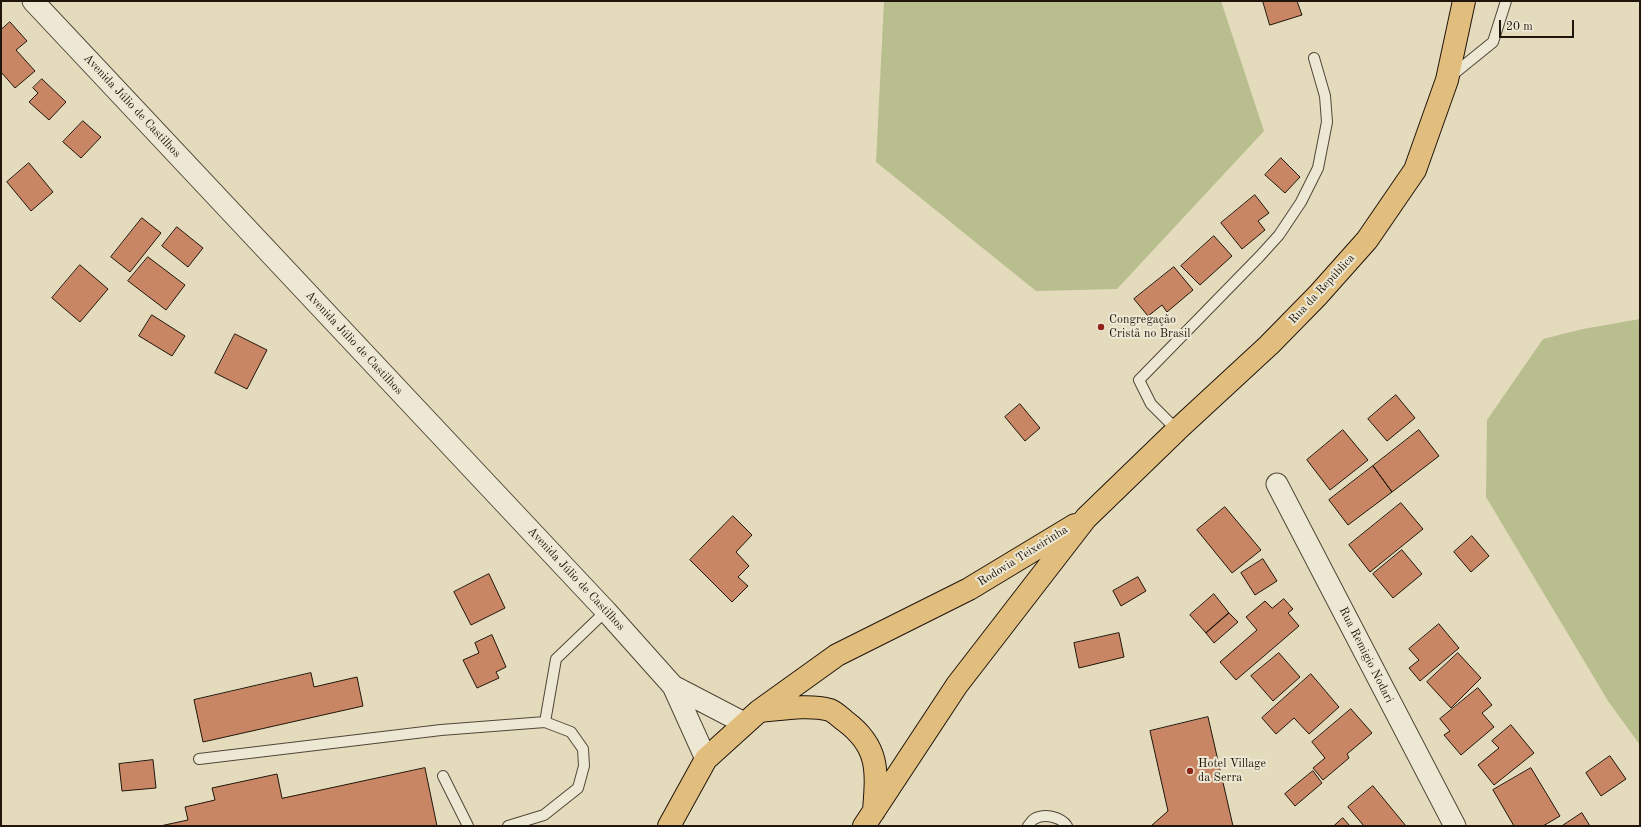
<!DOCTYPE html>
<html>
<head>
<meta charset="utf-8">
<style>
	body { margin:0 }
	#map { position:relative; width:1641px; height:827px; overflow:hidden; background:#e4dbbd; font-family:"Old Standard TT",serif }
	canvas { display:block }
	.frame { position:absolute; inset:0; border:2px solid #20150a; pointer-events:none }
	.scale { position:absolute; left:1499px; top:20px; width:75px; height:18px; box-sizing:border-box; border:2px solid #20150a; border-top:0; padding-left:5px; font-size:12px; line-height:14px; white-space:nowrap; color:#20150a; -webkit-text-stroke:3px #ede8d4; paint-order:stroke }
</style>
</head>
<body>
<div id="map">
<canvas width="1641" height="827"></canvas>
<div class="frame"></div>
<div class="scale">20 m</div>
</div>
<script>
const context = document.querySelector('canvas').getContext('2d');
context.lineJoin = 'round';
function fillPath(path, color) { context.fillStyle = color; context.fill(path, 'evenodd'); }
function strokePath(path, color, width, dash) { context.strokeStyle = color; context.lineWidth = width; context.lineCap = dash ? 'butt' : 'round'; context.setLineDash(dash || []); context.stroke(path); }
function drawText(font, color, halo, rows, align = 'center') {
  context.font = font + ' "Old Standard TT",serif'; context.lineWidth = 4; context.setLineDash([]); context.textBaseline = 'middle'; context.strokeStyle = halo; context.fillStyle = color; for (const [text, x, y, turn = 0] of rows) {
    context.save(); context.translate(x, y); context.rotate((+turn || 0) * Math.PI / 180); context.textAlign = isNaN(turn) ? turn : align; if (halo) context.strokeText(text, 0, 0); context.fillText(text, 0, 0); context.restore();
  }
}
const green = new Path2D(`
	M884,1H1221L1264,131L1117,289L1036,291L876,162Z
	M1640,319V745L1608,701L1486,497L1487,420L1543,339L1583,329Z`);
const building = new Path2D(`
	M1263,1H1297L1302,15L1270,25Z
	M10,22L27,41L16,50L35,71L15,88L1,72V30Z
	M42,79L66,102L49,120L29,102L38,93L33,88Z
	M83,121L101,137L81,158L63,142Z
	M1281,158L1300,177L1285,193L1265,175Z
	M29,163L53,192L31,211L7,182Z
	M1255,195L1269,213L1258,221L1265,230L1242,249L1221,223Z
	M142,218L161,233L130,272L111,257Z
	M177,227L203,248L188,267L162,246Z
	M1214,236L1232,256L1200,285L1181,266Z
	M148,257L185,285L166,310L128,281Z
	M80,265L108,289L80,322L52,298Z
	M1174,267L1193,290L1167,312L1162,305L1148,316L1134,299Z
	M152,315L185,336L172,356L139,336Z
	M235,334L267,350L247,389L215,373Z
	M1396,395L1415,418L1387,441L1368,419Z
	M1020,404L1040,428L1025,441L1005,417Z
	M1343,430L1368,460L1330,490L1307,460Z
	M1419,430L1439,456L1392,492L1373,466Z
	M1373,466L1392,492L1348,525L1329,500Z
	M1401,503L1423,529L1370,572L1349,545Z
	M1225,507L1261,550L1232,573L1197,530Z
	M733,516L752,535L736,552L749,566L738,577L748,586L732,602L690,560Z
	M1472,536L1489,556L1471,572L1454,552Z
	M1402,550L1422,574L1393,598L1373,574Z
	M1263,559L1277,581L1255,595L1241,573Z
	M489,574L505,608L471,625L454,592Z
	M1138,577L1146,591L1121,606L1113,591Z
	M1214,594L1229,613L1206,633L1190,615Z
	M1284,599L1293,609L1288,613L1299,626L1236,680L1220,662L1257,630L1246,617L1265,601L1272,608Z
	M1229,613L1238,622L1214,643L1206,633Z
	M1439,624L1459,648L1420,681L1409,668L1419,660L1409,649Z
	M1119,633L1124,657L1079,668L1074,643Z
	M492,635L506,667L496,672L499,678L477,688L463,660L479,653L475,643Z
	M1279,653L1300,677L1273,701L1251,676Z
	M1458,653L1481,678L1451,708L1427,682Z
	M311,673L314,687L357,677L363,706L203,742L194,700Z
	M1311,674L1339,707L1309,734L1294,718L1276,734L1262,718Z
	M1478,688L1492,705L1482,713L1494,727L1461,755L1444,735L1450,731L1440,719Z
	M1351,709L1372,733L1347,754L1349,758L1323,780L1313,768L1325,758L1312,742Z
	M1208,717L1233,826H1151L1168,811L1150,731Z
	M1511,725L1534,753L1494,785L1478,765L1499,748L1492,741Z
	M1610,756L1626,779L1601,796L1586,773Z
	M153,760L156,788L122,791L119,764Z
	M425,768L437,826H160L188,820L185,807L215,800L212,788L277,774L282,798Z
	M1531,768L1560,816L1543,826H1514L1493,790Z
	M1313,771L1322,783L1295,806L1285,794Z
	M1373,786L1406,826H1364L1348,807Z
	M1582,813L1590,826H1562Z
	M1343,818L1350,826H1334Z`);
const service = new Path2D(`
	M1451,76L1493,42L1506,1
	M1177,430L1151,404L1139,380L1260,256L1279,235L1301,202L1318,168L1327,122L1325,96L1314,58
	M199,759L441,730L545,722
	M443,776L468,826
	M508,826L544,815L578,788L584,766L583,749L571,732L545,722L556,659L606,611
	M1028,826C1030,824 1032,820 1034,819C1045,813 1061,817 1067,826`);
const minor = new Path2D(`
	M33,1L606,611L673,686L706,759
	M1277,484L1455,826
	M673,686L744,723`);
const primary = new Path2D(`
	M760,711C782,709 809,704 830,710C835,712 841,718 845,721C880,747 877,772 874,811
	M669,826L706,759L759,711L837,655L969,589L1075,525
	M864,826L957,685L1086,518L1177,430L1269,345L1318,295L1367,240L1415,170L1447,80L1464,1`);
const markers = [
	[1101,327,4,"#8f2418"],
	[1190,771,4,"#8f2418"]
];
const streetNames = [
	["Avenida Júlio de Castilhos",132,106,47],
	["Rua da República",1322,289,-47],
	["Avenida Júlio de Castilhos",354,343,47],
	["Rodovia Teixeirinha",1023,556,-32],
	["Avenida Júlio de Castilhos",576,579,47],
	["Rua Remigio Nodari",1366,655,63]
];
const poiNames = [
	["Congregação",1109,320],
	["Cristã no Brasil",1109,334],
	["Hotel Village",1198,764],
	["da Serra",1198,778]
];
fillPath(green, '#b9be8e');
fillPath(building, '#c98665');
strokePath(building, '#20150a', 1);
strokePath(service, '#514637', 12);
strokePath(minor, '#514637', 23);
strokePath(primary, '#20150a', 24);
strokePath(service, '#ede8d4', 10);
strokePath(minor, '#ede8d4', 21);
strokePath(primary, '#e2be7e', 22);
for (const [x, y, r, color] of markers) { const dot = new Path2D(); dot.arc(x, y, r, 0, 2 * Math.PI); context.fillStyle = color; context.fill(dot); strokePath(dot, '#ede8d4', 1.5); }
drawText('12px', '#20150a', '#ede8d4', streetNames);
drawText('12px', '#20150a', '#ede8d4', poiNames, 'left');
</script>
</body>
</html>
